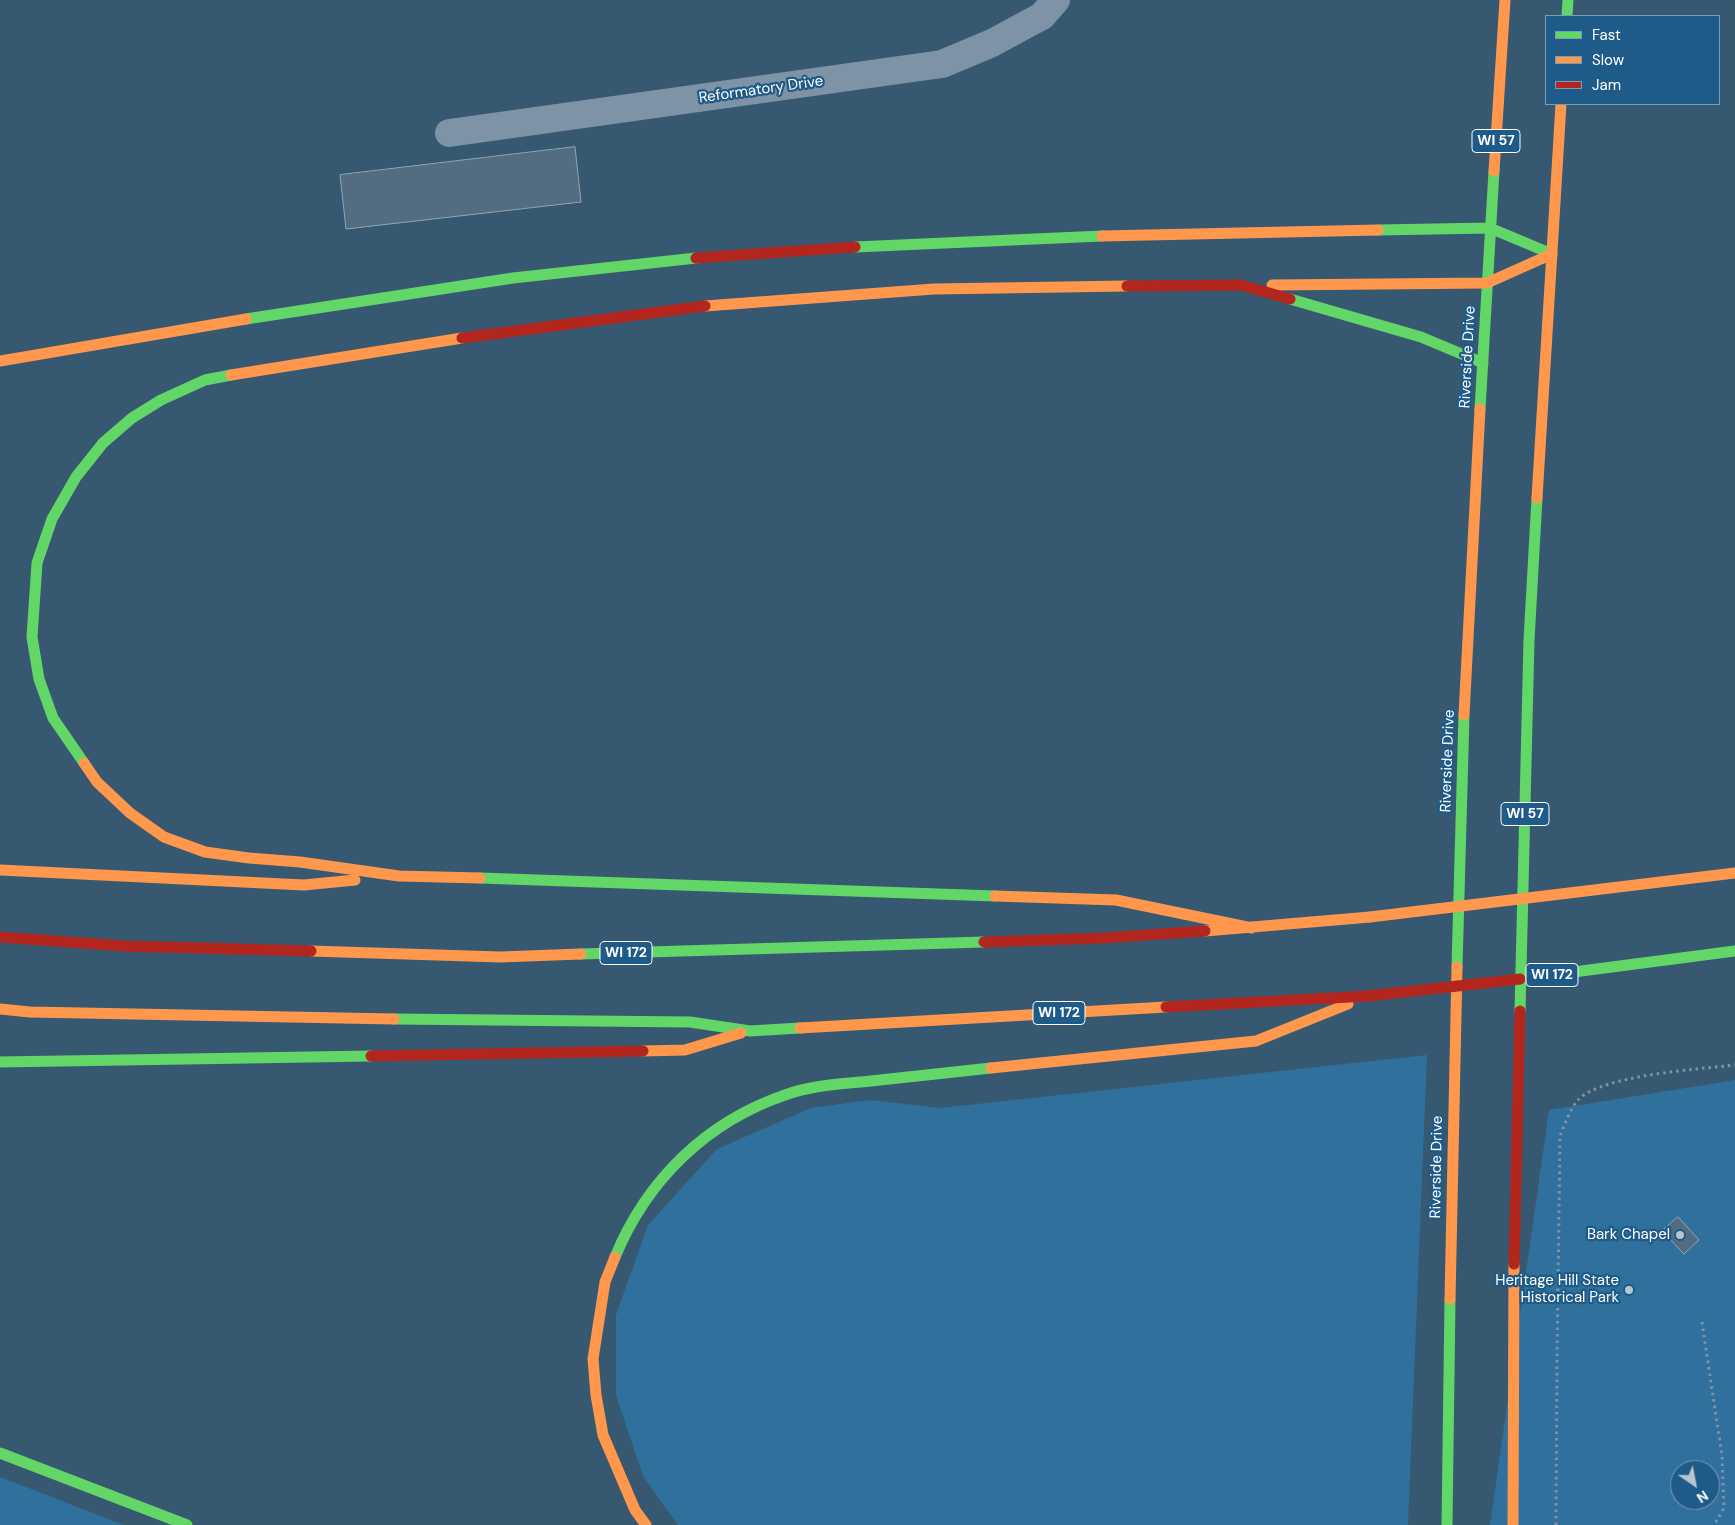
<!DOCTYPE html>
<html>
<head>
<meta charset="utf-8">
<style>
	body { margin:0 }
	#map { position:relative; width:1735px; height:1525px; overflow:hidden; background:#375871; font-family:"DM Sans",sans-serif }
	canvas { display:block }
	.legend { position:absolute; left:1545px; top:15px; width:175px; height:90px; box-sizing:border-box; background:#1f5b89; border:1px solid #799db8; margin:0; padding:6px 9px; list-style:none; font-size:15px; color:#fff }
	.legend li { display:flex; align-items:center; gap:10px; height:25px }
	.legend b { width:25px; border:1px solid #799db8 }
	.north { position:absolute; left:1670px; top:1460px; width:50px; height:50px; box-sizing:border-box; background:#1f5b89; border:1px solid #799db8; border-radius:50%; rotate:147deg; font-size:14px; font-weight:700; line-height:20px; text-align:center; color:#fff }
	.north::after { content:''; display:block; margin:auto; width:18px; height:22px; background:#b9c5cd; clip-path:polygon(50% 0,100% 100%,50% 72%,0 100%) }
</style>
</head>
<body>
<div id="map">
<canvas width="1735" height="1525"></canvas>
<ul class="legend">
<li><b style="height:6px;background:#63d668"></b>Fast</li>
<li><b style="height:6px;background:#ff974d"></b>Slow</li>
<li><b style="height:6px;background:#b3261e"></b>Jam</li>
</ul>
<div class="north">N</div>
</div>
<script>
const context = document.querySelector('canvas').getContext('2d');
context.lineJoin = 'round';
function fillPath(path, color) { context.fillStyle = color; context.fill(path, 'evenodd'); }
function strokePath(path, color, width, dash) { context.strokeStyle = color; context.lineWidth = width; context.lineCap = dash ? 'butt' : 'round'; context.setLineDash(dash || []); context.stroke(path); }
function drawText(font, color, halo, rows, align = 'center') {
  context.font = font + ' "DM Sans",sans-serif'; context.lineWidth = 4.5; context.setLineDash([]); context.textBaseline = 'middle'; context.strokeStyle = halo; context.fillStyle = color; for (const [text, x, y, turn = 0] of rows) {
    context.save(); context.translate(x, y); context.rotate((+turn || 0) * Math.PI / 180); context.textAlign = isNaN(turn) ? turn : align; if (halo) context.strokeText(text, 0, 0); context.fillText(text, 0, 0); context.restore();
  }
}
const green = new Path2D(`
	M1427,1055L1408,1525H678L643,1476L616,1395V1315L648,1225L717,1149L811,1108L870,1100L940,1108Z
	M1735,1080V1525H1490L1549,1110ZM1680,1470H1710V1500H1680Z
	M0,1477L124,1525H0Z`);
const building = new Path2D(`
	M575,147L581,202L346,229L340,175Z
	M1678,1217L1699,1240L1684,1254L1662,1231Z`);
const path = new Path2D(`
	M1702,1322L1722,1456L1724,1508L1714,1525
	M1556,1525L1557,1360L1560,1136C1565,1124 1570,1108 1579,1099C1603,1075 1700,1069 1735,1065`);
const street = new Path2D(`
	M449,133L942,64L992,43L1042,16L1056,0`);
const fast = new Path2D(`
	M1567,16L1568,0
	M1378,230L1490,228L1552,254
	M855,247L1102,236
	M1290,299L1421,337L1483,363
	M246,319L513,278L696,258
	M1480,409L1494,171
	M84,763L53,718L39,679L32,637L37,563L52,519L76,477L103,443L132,418L161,400L205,380L231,375
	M480,878L995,896
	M581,954L984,942
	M1457,967L1464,715
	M1520,1011L1529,640L1537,498
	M394,1019L690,1022L750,1031L800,1028
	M0,1062L371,1056
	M615,1257C647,1180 706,1122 785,1095C812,1085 842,1084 871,1081C911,1077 951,1072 991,1068
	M0,1453L187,1525
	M1447,1525L1450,1299`);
const slow = new Path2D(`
	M1494,171L1505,0
	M1102,236L1378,230
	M1272,285L1487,283L1552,254
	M705,306L934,289L1127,286
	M0,361L246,319
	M231,375L462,338
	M1537,498L1561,104
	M1464,715L1480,409
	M84,763L97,782L130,813L164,837L205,852L249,858L300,862L399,876L480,878
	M0,870L304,885L355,880
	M995,896L1116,900L1252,928
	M1205,931L1370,917
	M311,951L500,957L581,954
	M0,1009L30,1012L394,1019
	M800,1028L1166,1007
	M643,1051L685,1050L741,1033
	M991,1068L1256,1041L1348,1004
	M615,1257L605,1282L593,1359L596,1395L603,1435L635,1510L646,1525
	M1450,1299L1457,967
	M1513,1525L1514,1264`);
const jam = new Path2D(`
	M696,258L855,247
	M1127,286L1241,285L1290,299
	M462,338L705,306
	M0,937L124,946L311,951
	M984,942L1103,938L1205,931
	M1166,1007L1368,996
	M371,1056L643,1051
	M1514,1264L1520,1011`);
const fastBridge = new Path2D(`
	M1520,979L1735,951`);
const slowBridge = new Path2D(`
	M1370,917L1735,873`);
const jamBridge = new Path2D(`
	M1368,996L1520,979`);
const markers = [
	[1680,1235,5,"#b9c5cd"],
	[1629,1290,5,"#b9c5cd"]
];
const shields = [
	[1496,141,48],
	[1525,814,48],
	[626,953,52],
	[1552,975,52],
	[1059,1013,52]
];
const shieldNames = [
	["WI 57",1496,141],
	["WI 57",1525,814],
	["WI 172",626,953],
	["WI 172",1552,975],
	["WI 172",1059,1013]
];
const streetNames = [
	["Reformatory Drive",761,90,-8],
	["Riverside Drive",1468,357,-87],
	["Riverside Drive",1448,761,-88],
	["Riverside Drive",1437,1167,-89]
];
const poiNames = [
	["Bark Chapel",1670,1235],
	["Heritage Hill State",1619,1281],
	["Historical Park",1619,1298]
];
fillPath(green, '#30709d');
fillPath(building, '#526d82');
strokePath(building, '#92a5b4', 1);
strokePath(path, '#7e94a6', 3, [2.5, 4]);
strokePath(street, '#7e94a6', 28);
strokePath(fast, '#63d668', 11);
strokePath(slow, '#ff974d', 11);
strokePath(jam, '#b3261e', 11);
strokePath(fastBridge, '#63d668', 11);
strokePath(slowBridge, '#ff974d', 11);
strokePath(jamBridge, '#b3261e', 11);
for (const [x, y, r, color] of markers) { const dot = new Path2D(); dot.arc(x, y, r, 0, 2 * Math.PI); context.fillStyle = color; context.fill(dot); strokePath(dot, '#1f5b89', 2); }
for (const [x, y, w] of shields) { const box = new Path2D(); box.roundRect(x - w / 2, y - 11.5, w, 23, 4); context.fillStyle = '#1f5b89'; context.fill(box); strokePath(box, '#fff', 1); }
drawText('bold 14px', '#fff', null, shieldNames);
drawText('15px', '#fff', '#1f5b89', streetNames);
drawText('15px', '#fff', '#1f5b89', poiNames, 'right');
</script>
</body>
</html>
